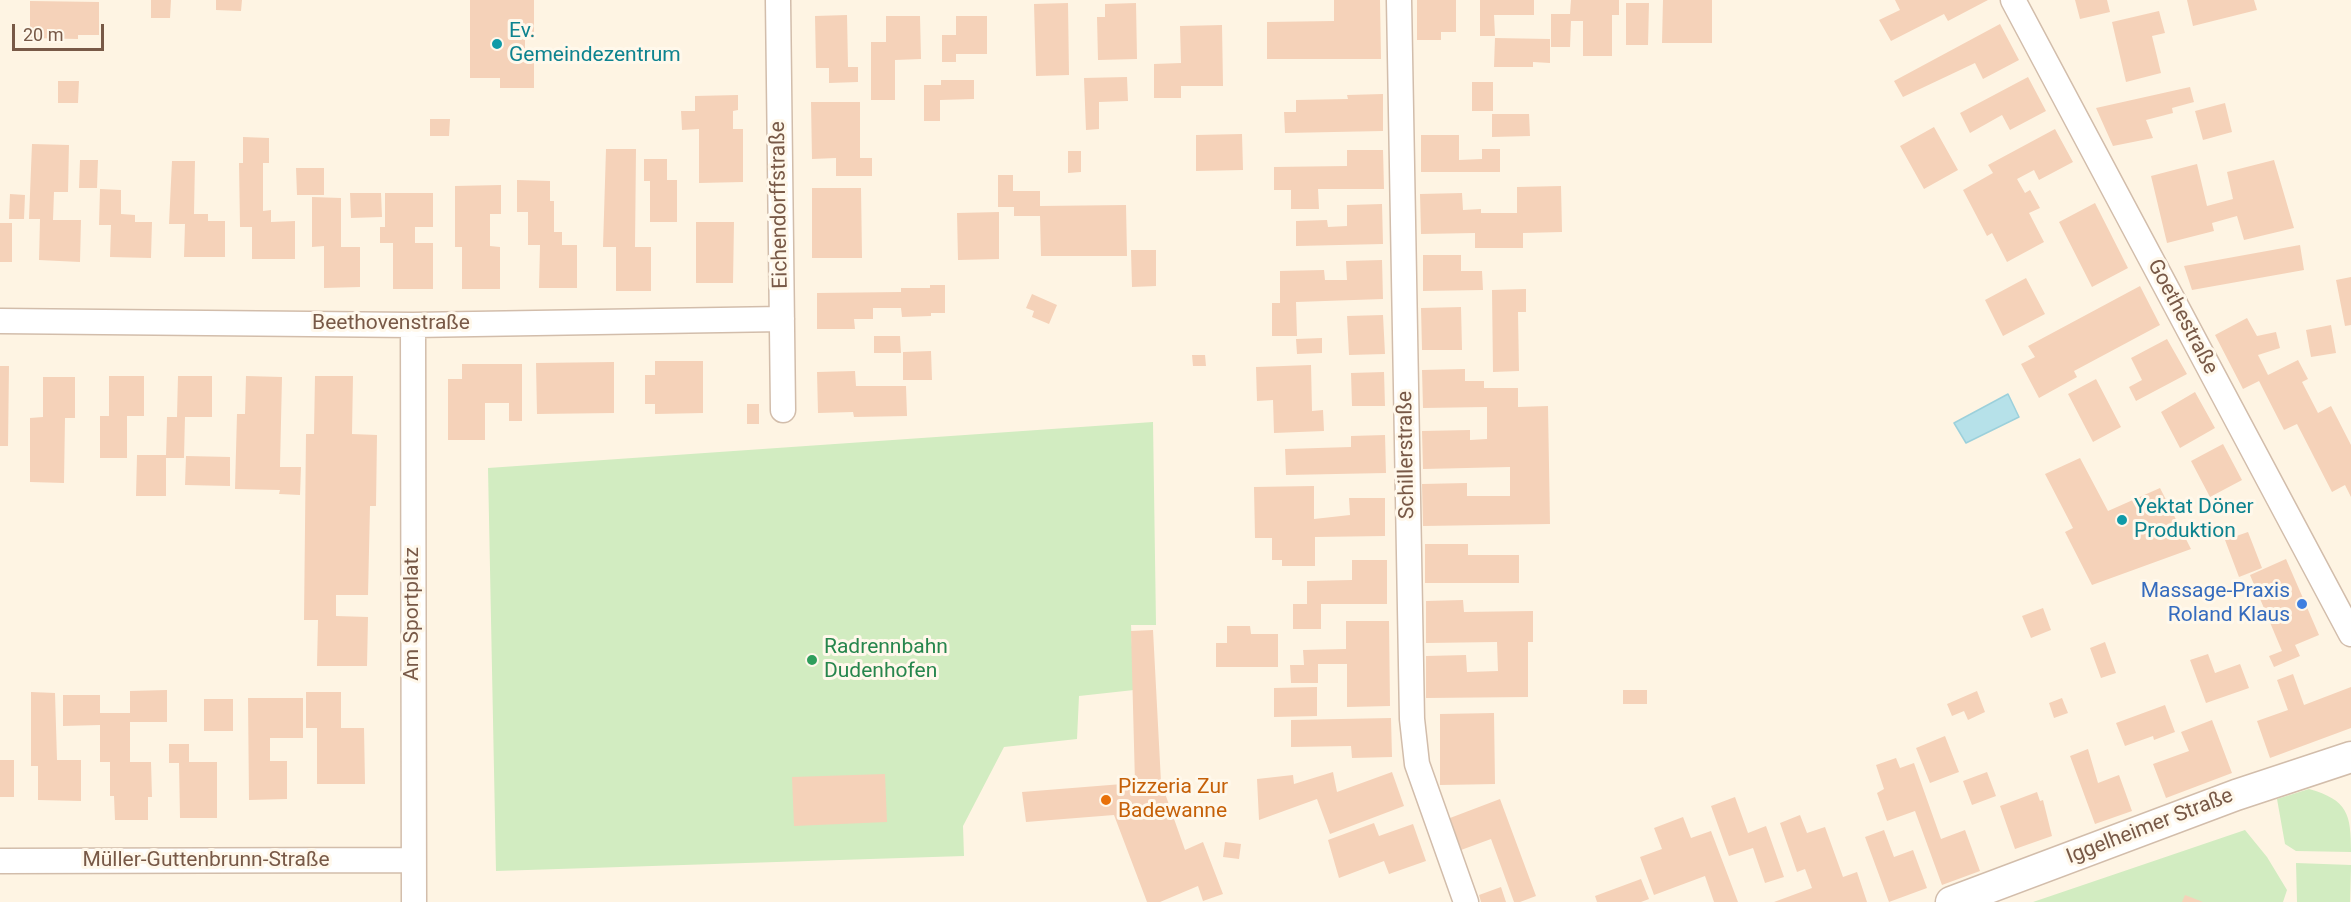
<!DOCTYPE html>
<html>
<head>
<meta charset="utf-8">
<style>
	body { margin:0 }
	#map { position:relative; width:2351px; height:902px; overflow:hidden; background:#fef4e3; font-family:Roboto,sans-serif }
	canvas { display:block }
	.scale { position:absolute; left:12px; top:24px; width:92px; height:27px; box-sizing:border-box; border:3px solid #785947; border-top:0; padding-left:8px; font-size:18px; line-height:21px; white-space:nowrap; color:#785947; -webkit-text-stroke:4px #fff8eb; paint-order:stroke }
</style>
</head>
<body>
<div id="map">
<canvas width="2351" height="902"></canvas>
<div class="scale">20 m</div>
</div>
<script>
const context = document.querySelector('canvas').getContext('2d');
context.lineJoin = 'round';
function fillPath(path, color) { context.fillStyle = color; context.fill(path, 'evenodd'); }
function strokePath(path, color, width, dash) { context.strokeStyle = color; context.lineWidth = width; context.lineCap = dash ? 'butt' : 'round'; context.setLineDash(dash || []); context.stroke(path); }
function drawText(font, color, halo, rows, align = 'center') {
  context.font = font + ' Roboto,sans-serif'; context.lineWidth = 6; context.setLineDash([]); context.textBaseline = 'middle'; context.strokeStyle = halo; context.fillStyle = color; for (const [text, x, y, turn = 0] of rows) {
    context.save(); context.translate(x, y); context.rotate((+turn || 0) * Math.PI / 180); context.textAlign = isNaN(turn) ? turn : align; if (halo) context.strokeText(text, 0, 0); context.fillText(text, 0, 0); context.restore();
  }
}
const green = new Path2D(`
	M1153,422L1156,625H1131L1134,690L1079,696L1077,739L1004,747L963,826L964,856L496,871L488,468Z
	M2309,789C2348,800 2351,814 2351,852L2296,851L2285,844L2277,799Z
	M2245,830L2267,857L2287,890L2283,902H2033Z
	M2296,863L2351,865L2350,902H2297Z`);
const water = new Path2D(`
	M2008,394L2019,417L1966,443L1954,423Z`);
const building = new Path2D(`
	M151,0H171L170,18H151Z
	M216,0H242L241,11L216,10Z
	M470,0H534V38H525V50H534V88H500V78H470Z
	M1334,0H1380L1381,59H1267V22L1334,21Z
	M1417,0H1456V32H1441V40H1417Z
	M1480,0H1534V15H1494L1495,36H1480Z
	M1571,0H1619V15H1612V56H1583V21H1571L1570,47H1551V14H1570Z
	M1663,0H1712V43H1662Z
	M1895,0H1988L1948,21L1944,14L1891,41L1879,20L1900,10Z
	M2075,0H2107L2110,12L2080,19Z
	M2187,0H2254L2257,10L2193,26Z
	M30,1L99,2V35H78V39L30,38Z
	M1068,3L1069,75L1036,76L1034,4Z
	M1136,3L1137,59L1098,60L1097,17H1105V4Z
	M1626,3H1649L1648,45H1626Z
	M2159,11L2165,33L2152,36L2161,73L2126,82L2112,22Z
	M847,15L848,67H858V82L829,83V68H816L815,16Z
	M886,16H920L921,59L895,60V100H871V42H886Z
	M956,16H987V54H956V62H942V35H956Z
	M2000,24L2019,60L1983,79L1975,63L1903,97L1894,81Z
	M1222,25L1223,86H1181V98H1154V64L1181,63L1180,26Z
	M1495,38L1550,39V63L1533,62V67H1494Z
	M1127,77L1128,101L1099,102V129L1086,130L1084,78Z
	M2028,77L2046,111L2010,130L2002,115L1970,133L1960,113Z
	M941,80H974V99L940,100V121H924V85H941Z
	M58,81H79L78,103H58Z
	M1472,82H1493V111H1472Z
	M2190,87L2194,102L2172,108L2173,113L2146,120L2153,138L2113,146L2096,108Z
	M1383,94V131L1285,133L1284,112H1296V100L1348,99L1347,95Z
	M738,95V110L733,111V129H743V182L699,183V129L682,130L681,111H695V96Z
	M811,102H860V158H872V176H836V158L812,159Z
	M2225,103L2232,132L2203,140L2195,111Z
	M1492,114H1529L1530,136L1492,137Z
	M430,119H450L449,136H430Z
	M1934,127L1958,170L1924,189L1900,146Z
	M2055,129L2073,162L2039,180L2034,170L2017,179L2025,193L2030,190L2040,208L2029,213L2044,242L2007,262L1992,233L1987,236L1963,190L1993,173L1988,165Z
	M1242,134L1243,170L1196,171V135Z
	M1421,135H1459V160L1482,159V149H1500V172H1421Z
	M243,137L269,138V163H263V211L271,210V222L295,221V259H252V227H240L239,163H243Z
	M32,144L69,145L68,192H54L53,220H81L80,262L39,260L40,219H29Z
	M606,149H636L635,247H651V291H616V247H603Z
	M1347,150H1383L1384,189H1318L1319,209H1291V190H1274V167L1347,166Z
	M1068,151H1081V172L1068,173Z
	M644,159H667V180H677V222H650V181H644Z
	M80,160H98L97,188H79Z
	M2274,160L2294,228L2244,240L2237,216L2212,223L2214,231L2167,243L2151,176L2197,164L2207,206L2233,199L2227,172Z
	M172,161H195L194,214H208V221H225V257H184L185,224H169Z
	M296,168H324V195H297Z
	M998,175H1013V191H1040V206L1126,205L1127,256H1041L1040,216H1014V207H998Z
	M517,180L550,181V201H554V232H562V245H577V288H539L540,245H528V212H517Z
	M501,185V214H490V246L500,247V289H462V247H455V186Z
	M1561,186L1562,232L1523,233V248H1475V233L1421,234L1420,194L1462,193L1463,210L1481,209V213H1517V187Z
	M812,188H861L862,258H812Z
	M100,189L121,190V214L135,215V222H152L151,258L110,257L111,225H99Z
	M350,193H381L382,217L351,218Z
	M385,193H433V227H415V243H433V289H393V243H380V227H385Z
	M10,194L25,195L24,219H9Z
	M312,197L341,198V247H360V287L324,288V246L312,247Z
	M2095,203L2128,268L2092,287L2059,222Z
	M1382,204L1383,244L1296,246V221L1327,220L1328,227L1347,226V205Z
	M999,212V259L958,260L957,213Z
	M696,222H734L733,283H696Z
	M0,223H12V262H0Z
	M2300,245L2304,270L2192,290L2184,266Z
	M1131,250H1156V286L1132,287Z
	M1423,255H1461V271H1482L1483,290L1423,291Z
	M1382,260L1383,299L1296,302L1297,336H1272V303H1280V271L1324,270L1325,280H1347L1346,261Z
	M2351,277V325L2345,326L2336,280Z
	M2026,278L2045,314L2003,336L1985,300Z
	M930,285H945V313H931V316L902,317L901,308H873V319H854L855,329H817V293L901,292V288H930Z
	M2140,286L2160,325L2074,371L2077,377L2039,398L2021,364L2035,357L2028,346Z
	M1526,289V312H1518L1519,371L1493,372L1492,290Z
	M1032,294L1057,305L1049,324L1032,317L1034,311L1026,308Z
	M1461,307L1462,350H1422L1421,308Z
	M1383,315L1385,354L1349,355L1347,316Z
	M2247,318L2257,336L2276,332L2280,348L2258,355L2268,375L2298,360L2308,379L2302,382L2318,413L2331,406L2351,445V497L2345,485L2332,492L2297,424L2284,430L2259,381L2243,389L2215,335Z
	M2331,325L2336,353L2311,357L2306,330Z
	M874,336H900L901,353H874Z
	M1322,338V353L1297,354L1296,339Z
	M2167,339L2187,374L2136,401L2129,387L2142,380L2131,358Z
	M931,351L932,380H903V352Z
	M1192,355H1205L1206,366H1193Z
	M655,361H703V413L655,414V404H645V375H655Z
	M614,362V413L537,414L536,363Z
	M462,364H522V421H509V403H485V440H448V379H462Z
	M1311,365L1312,411L1323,410L1324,431L1274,433L1273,400L1257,401L1256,367Z
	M0,366H9L8,446H0Z
	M1465,369V381H1484V388H1518V407L1548,406L1550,524L1423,526L1422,484L1467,483V496H1510V467L1423,469L1422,431L1470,430V440L1487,439V407L1423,408L1422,370Z
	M855,371L856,386H906L907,416L854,417L853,412L818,413L817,372Z
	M1384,372L1385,406H1352L1351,373Z
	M109,376H144V416H127V458H100V416H109Z
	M178,376H212V417H185L184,458H166V496H136L137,455H166L167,417H177Z
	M246,376L282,377L280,467H301L300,495L279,494L280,490L235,489L237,414H245Z
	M315,376H353L352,434L377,435L376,506H370L368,595H336V616L368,617L367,666H317L318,620H304L306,434H314Z
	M43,377H75V418H65L64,483L30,482V418L43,417Z
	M2096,379L2121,427L2093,442L2068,394Z
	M2195,392L2215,428L2180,448L2161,412Z
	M747,404H759V424H747Z
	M1385,435L1386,473L1286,475L1285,449L1351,447V436Z
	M2223,444L2242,480L2210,497L2191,461Z
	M186,456L230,457V486L185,485Z
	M2080,458L2108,511L2160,488L2191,549L2092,585L2065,532L2073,528L2045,474Z
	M1314,486V519L1350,515L1349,498H1385V536L1315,537V566H1282V560H1272V538H1255L1254,487Z
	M2248,532L2262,568L2239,577L2225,540Z
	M1425,544H1468V555H1519V583H1425Z
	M2286,559L2319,635L2295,645L2300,656L2274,667L2269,656L2282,651L2250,575Z
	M1352,560H1387V604H1321V629H1293V604H1307V581L1352,580Z
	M1463,600L1464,612L1533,611V642H1528V697L1426,698V656L1466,655L1467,672L1498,671L1497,642L1426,643V601Z
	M2043,608L2051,630L2031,638L2022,616Z
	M1346,621H1389L1390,706L1347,707V664H1318V683H1291L1290,665H1304L1303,650L1346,649Z
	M1227,626H1250L1251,634H1278V667H1216V643H1227Z
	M1153,630L1161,782L1185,850L1203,842L1223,894L1203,901L1198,886L1160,902H1147L1114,815L1026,822L1022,792L1135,783L1131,631Z
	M2105,642L2116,673L2101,678L2090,648Z
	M2208,654L2215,673L2240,664L2249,688L2206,703L2190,660Z
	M2293,674L2304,705L2351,687V728L2270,758L2257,721L2288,710L2277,680Z
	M1317,687V716L1274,717V688Z
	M167,690V722H130V762H151L152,797H148V820H115L114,796H110V762H100V725L63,726V695H100V713H130V691Z
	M1623,690H1647V704H1623Z
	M1977,691L1985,712L1968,720L1964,711L1952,716L1947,704Z
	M31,692L55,693L57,760H81V801L38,800V766H31Z
	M306,692H341V728H364L365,784H317V728H306Z
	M248,698H303V738H270V761H287V799L249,800Z
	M2062,698L2068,713L2054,718L2049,703Z
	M204,699H233V731H204Z
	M2165,705L2175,732L2154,740L2153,736L2125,746L2116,723Z
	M1494,713L1495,784L1440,785V714Z
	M1391,718L1392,757L1352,758L1351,746L1291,747V720Z
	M2212,720L2232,773L2166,798L2153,764L2189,751L2181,732Z
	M1945,736L1959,772L1930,783L1916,748Z
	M169,744H189V762H217V818H180L179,763H169Z
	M2088,749L2098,783L2119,775L2132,811L2095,824L2070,756Z
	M1896,758L1900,768L1914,763L1941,839L1965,830L1980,871L1942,885L1915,811L1887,821L1877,793L1884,789L1876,765Z
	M0,760H14V797H0Z
	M1333,772L1337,792L1392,772L1404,806L1330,834L1317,799L1259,820L1257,779L1293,775L1294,784Z
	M1987,772L1996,796L1972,805L1963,781Z
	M885,774L887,822L794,826L792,777Z
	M2037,792L2040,801L2043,800L2052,836L2015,849L2000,806Z
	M1735,797L1748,833L1766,826L1784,877L1765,883L1753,848L1729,856L1711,806Z
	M1500,799L1536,896L1520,902H1514L1491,839L1461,850L1450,818Z
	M1800,815L1807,833L1825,827L1843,877L1857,872L1867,902H1774L1812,888L1805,869L1797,872L1780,823Z
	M1683,817L1691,838L1711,831L1738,902H1714L1705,876L1654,895L1640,857L1662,849L1654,828Z
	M1374,823L1379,836L1413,824L1426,861L1389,874L1384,861L1339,878L1328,840Z
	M1884,830L1894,857L1913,850L1927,888L1889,902L1865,837Z
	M1225,842L1241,844L1239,859L1223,857Z
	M1641,879L1649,899L1641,902H1597L1595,896Z
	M1501,887L1506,902H1481L1479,895Z
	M2185,895L2203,902H2182Z`);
const minor = new Path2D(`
	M778,0L783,410
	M1399,0L1412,719L1417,764L1466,902
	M2013,0L2351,634
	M0,321L413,325L782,319
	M413,325L414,902
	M0,861L413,860`);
const tertiary = new Path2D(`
	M1951,902L2236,795L2351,757`);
const markers = [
	[497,44,6,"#0f9aa8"],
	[2122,520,6,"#0f9aa8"],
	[2302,604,6,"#3f7fe0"],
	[812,660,6,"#2e9e5b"],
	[1106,800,6,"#e8710a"]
];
const cultureNames = [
	["Ev.",509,32],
	["Gemeindezentrum",509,56],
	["Yektat Döner",2134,508],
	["Produktion",2134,532]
];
const streetNames = [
	["Eichendorffstraße",780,205,-91],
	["Goethestraße",2182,317,62],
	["Beethovenstraße",391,324],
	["Schillerstraße",1407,455,-91],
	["Am Sportplatz",413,614,-90],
	["Iggelheimer Straße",2150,827,-21],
	["Müller-Guttenbrunn-Straße",206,861]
];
const shopNames = [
	["Massage-Praxis",2290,592],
	["Roland Klaus",2290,616]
];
const leisureNames = [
	["Radrennbahn",824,648],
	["Dudenhofen",824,672]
];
const foodNames = [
	["Pizzeria Zur",1118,788],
	["Badewanne",1118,812]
];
fillPath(green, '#d2ecc1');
fillPath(water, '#b6e1e9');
strokePath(water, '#9cd0db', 1.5);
fillPath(building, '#f5d2b9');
strokePath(minor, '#d2bdab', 27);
strokePath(tertiary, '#d2bdab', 33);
strokePath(minor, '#fff', 24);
strokePath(tertiary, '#fff', 30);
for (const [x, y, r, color] of markers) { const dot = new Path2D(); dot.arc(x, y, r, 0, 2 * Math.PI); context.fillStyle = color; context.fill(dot); strokePath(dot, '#fff8eb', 2); }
drawText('21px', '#0d838f', '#fff8eb', cultureNames, 'left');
drawText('21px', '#785947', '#fff8eb', streetNames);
drawText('21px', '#366cbe', '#fff8eb', shopNames, 'right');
drawText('21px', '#27864d', '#fff8eb', leisureNames, 'left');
drawText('21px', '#c56008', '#fff8eb', foodNames, 'left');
</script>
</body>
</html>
